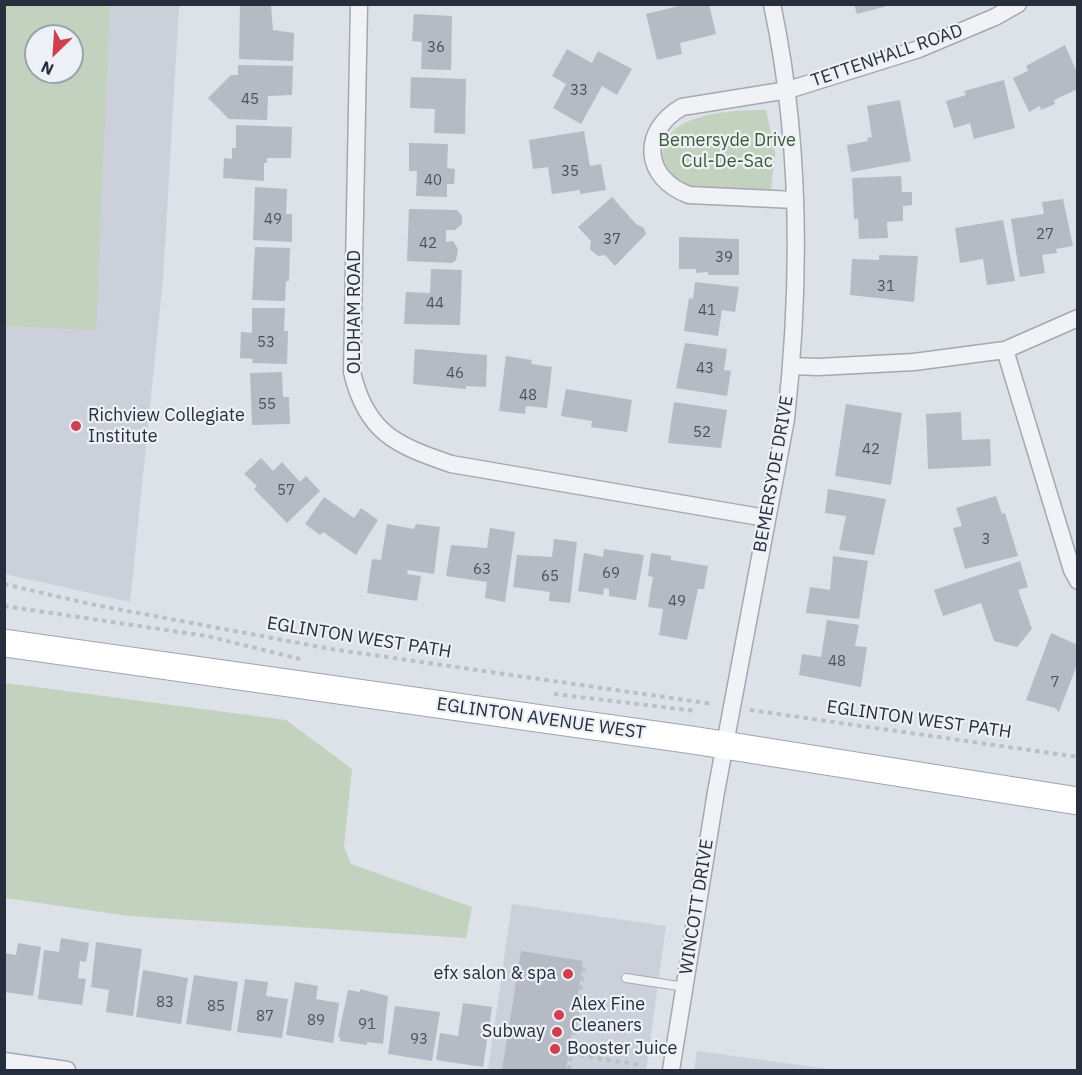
<!DOCTYPE html>
<html>
<head>
<meta charset="utf-8">
<style>
	body { margin:0 }
	#map { position:relative; width:1082px; height:1075px; overflow:hidden; background:#dde1e8; font-family:"IBM Plex Sans",sans-serif }
	canvas { display:block }
	.frame { position:absolute; inset:0; border:6px solid #272e3e; pointer-events:none }
	.north { position:absolute; left:24px; top:24px; width:60px; height:60px; box-sizing:border-box; background:#edf0f5; border:2px solid #9ea2ac; border-radius:50%; rotate:205deg; font-size:16px; font-weight:700; line-height:24px; text-align:center; color:#272e3e }
	.north::after { content:''; display:block; margin:auto; width:21px; height:27px; background:#d03f50; clip-path:polygon(50% 0,100% 100%,50% 72%,0 100%) }
</style>
</head>
<body>
<div id="map">
<canvas width="1082" height="1075"></canvas>
<div class="frame"></div>
<div class="north">N</div>
</div>
<script>
const context = document.querySelector('canvas').getContext('2d');
context.lineJoin = 'round';
function fillPath(path, color) { context.fillStyle = color; context.fill(path, 'evenodd'); }
function strokePath(path, color, width, dash) { context.strokeStyle = color; context.lineWidth = width; context.lineCap = dash ? 'butt' : 'round'; context.setLineDash(dash || []); context.stroke(path); }
function drawText(font, color, halo, rows, align = 'center') {
  context.font = font + ' "IBM Plex Sans",sans-serif'; context.lineWidth = 4.5; context.setLineDash([]); context.textBaseline = 'middle'; context.strokeStyle = halo; context.fillStyle = color; for (const [text, x, y, turn = 0] of rows) {
    context.save(); context.translate(x, y); context.rotate((+turn || 0) * Math.PI / 180); context.textAlign = isNaN(turn) ? turn : align; if (halo) context.strokeText(text, 0, 0); context.fillText(text, 0, 0); context.restore();
  }
}
const built = new Path2D(`
	M5,5H179L163,279L130,602L5,574ZM36,36H72V72H36Z
	M512,904L666,926L646,1070H488Z
	M697,1051L836,1070H694Z`);
const green = new Path2D(`
	M5,4L110,5L96,330L5,326ZM36,36H72V72H36Z
	M766,110L775,153L771,189C744,190 713,195 687,188C677,185 665,171 663,161C657,112 733,110 766,110Z
	M5,683L286,720L352,769L344,847L351,864L472,907L466,938L129,916L5,898Z`);
const building = new Path2D(`
	M687,4H709L716,34L680,43L682,54L657,60L646,14Z
	M854,4H891V5L857,14Z
	M240,5H271L273,30L294,33L293,61L239,59Z
	M414,14L452,16L451,70L421,69L422,42L412,41Z
	M1065,45L1078,75V89L1054,100L1055,104L1041,110L1040,106L1029,112L1013,78L1028,71L1026,66Z
	M567,49L592,63L598,51L632,69L617,95L602,86L581,124L553,108L566,84L552,76Z
	M238,65L293,66L292,95L268,96L267,120L229,119L208,98L231,75H238Z
	M411,77L466,79L465,134L434,133L435,109L410,108Z
	M1004,80L1015,128L974,139L970,123L954,128L946,101L966,95L964,91Z
	M900,100L911,161L851,172L847,145L868,141L867,138L872,137L867,106Z
	M236,125L292,127L291,158H267V163H264V181L223,178L224,158L232,159V148H236Z
	M584,131L590,166L601,164L606,190L580,194V190L552,194L548,167L533,169L529,140Z
	M409,143L448,144L447,168L455,169L454,184H447V197L416,196L417,171H409Z
	M901,176L902,192H912V205L903,206V221L887,222L888,238L859,239L858,219H854L852,178Z
	M255,187L287,189L286,214H292V242L253,240Z
	M612,197L636,224L644,228L646,234L615,266L605,255L598,256L590,249L591,241L578,227Z
	M1063,199L1073,246L1056,249L1057,253L1042,255L1045,273L1020,277L1011,219L1044,214L1042,202Z
	M409,209L457,210L462,216V224L455,230H446V242L453,241L458,249L456,260L452,263L407,261Z
	M1003,220L1015,281L987,285L983,259L960,263L955,228Z
	M679,237L739,239V275H708V272L696,273V269H679Z
	M255,247L290,248L289,281H286L285,301L252,300Z
	M879,255L918,256L914,302L850,295L852,259L879,260Z
	M431,269L462,270L460,325L404,324L406,292L430,293Z
	M695,282L739,287L735,312L722,310L718,336L684,331L689,298L693,299Z
	M252,308H285L284,331H288L287,364L252,363L253,359L240,358L241,332L252,333Z
	M685,343L727,349L724,370L731,371L727,396L676,388Z
	M415,349L487,355L486,387L466,386V389L413,384Z
	M506,356L532,360L531,364L552,367L547,408L526,406L525,414L499,411Z
	M282,372L283,397H289L290,424L252,425L250,373Z
	M566,389L632,400L627,432L591,427L592,421L561,416Z
	M674,402L727,410L721,448L668,443Z
	M846,404L902,413L891,485L835,476Z
	M961,412L962,440L990,439L991,466L928,469L926,414Z
	M261,458L273,471L282,462L300,482L306,476L320,491L287,523L254,489L257,486L244,474Z
	M828,489L886,499L874,555L839,550L846,516L825,513Z
	M996,496L1002,514L1005,513L1018,556L965,569L953,528L962,526L956,508Z
	M324,497L354,518L361,508L378,520L356,555L323,532L320,535L305,524Z
	M387,524L414,529L416,524L440,527L434,574L408,570L407,574L421,576L417,601L367,593L372,559L381,560Z
	M490,528L515,532L505,602L485,598L487,582L446,576L451,545L487,548Z
	M554,539L577,542L570,603L549,601L550,592L513,587L517,555L552,557Z
	M604,549L644,555L636,600L609,596V589L604,588L603,595L578,591L584,553L603,557Z
	M651,553L671,556V560L708,566L704,589H698L687,640L659,635L663,609L648,607L653,577L648,576Z
	M833,556L868,561L859,619L806,613L810,587L830,590Z
	M1020,561L1028,587L1018,590L1032,629L1017,647L994,641L981,603L943,616L934,590Z
	M827,620L859,625L855,646L867,647L861,687L799,675L802,654L821,657Z
	M1051,633L1078,645V662L1059,712L1055,708L1026,700Z
	M61,938L89,943L86,962L80,961L78,978L86,979L82,1005L38,999L44,950L59,952Z
	M96,942L142,949L133,1016L106,1012L109,990L91,987Z
	M18,943L41,947L33,996L4,992V953L16,955Z
	M521,951L583,961L566,1070H502Z
	M143,970L188,978L181,1024L136,1017Z
	M194,975L238,982L231,1031L186,1024Z
	M245,979L268,982L266,996L288,999L282,1038L237,1032Z
	M295,982L318,986L316,999L339,1003L333,1043L286,1035Z
	M360,989L388,996L383,1044L367,1042V1045L340,1041V1037H338L348,990L360,992Z
	M463,1003L492,1007L483,1067L436,1060L440,1033L458,1036Z
	M395,1006L440,1012L432,1061L388,1054Z`);
const path = new Path2D(`
	M4,584L90,604L331,649L713,704
	M4,606L207,636L300,659
	M554,694L696,711
	M750,710L1078,757
	M571,1054L641,1065
	M569,1070L584,965`);
const lane = new Path2D(`
	M626,978L685,987`);
const street = new Path2D(`
	M359,4L352,372C366,432 395,445 451,464L766,518
	M795,200L689,195C643,178 640,131 682,107L788,90L919,49L995,17L1018,4
	M1005,350L1072,570L1078,581
	M792,366L818,367L914,362L1005,350L1078,318
	M4,1061L67,1070
	M671,1070L716,792L786,419C801,281 801,140 772,4`);
const primary = new Path2D(`
	M4,643L692,740L1078,801`);
const markers = [
	[76,426,6,"#d03f50"],
	[568,974,6,"#d03f50"],
	[559,1015,6,"#d03f50"],
	[557,1032,6,"#d03f50"],
	[555,1049,6,"#d03f50"]
];
const numberNames = [
	["36",436,48],
	["33",579,91],
	["45",250,100],
	["35",570,172],
	["40",433,181],
	["49",273,220],
	["27",1045,235],
	["37",612,240],
	["42",428,244],
	["39",724,258],
	["31",886,287],
	["44",435,304],
	["41",707,311],
	["53",266,343],
	["43",705,369],
	["46",455,374],
	["48",528,396],
	["55",267,405],
	["52",702,433],
	["42",871,450],
	["57",286,491],
	["3",986,540],
	["63",482,570],
	["69",611,574],
	["65",550,577],
	["49",677,602],
	["48",837,662],
	["7",1055,683],
	["83",165,1003],
	["85",216,1007],
	["87",265,1017],
	["89",316,1021],
	["91",367,1025],
	["93",419,1040]
];
const streetNames = [
	["TETTENHALL ROAD",887,56,-19],
	["OLDHAM ROAD",355,312,-90],
	["BEMERSYDE DRIVE",774,474,-80],
	["EGLINTON WEST PATH",359,638,9],
	["EGLINTON AVENUE WEST",541,719,8],
	["EGLINTON WEST PATH",919,720,8],
	["WINCOTT DRIVE",697,907,-81]
];
const parkNames = [
	["Bemersyde Drive",727,141],
	["Cul-De-Sac",727,162]
];
const poiNames = [
	["Richview Collegiate",88,416],
	["Institute",88,437],
	["efx salon & spa",556,974,"right"],
	["Alex Fine",571,1005],
	["Cleaners",571,1026],
	["Subway",545,1032,"right"],
	["Booster Juice",567,1049]
];
fillPath(built, '#cbd0da');
fillPath(green, '#c3d2be');
fillPath(building, '#b5bac4');
strokePath(lane, '#a3a8b2', 10);
strokePath(street, '#a3a8b2', 19);
strokePath(primary, '#9da5b3', 29);
strokePath(path, '#bcbfc6', 4, [4.5, 4.5]);
strokePath(lane, '#f0f2f6', 8);
strokePath(street, '#f0f2f6', 16);
strokePath(primary, '#fff', 27);
for (const [x, y, r, color] of markers) { const dot = new Path2D(); dot.arc(x, y, r, 0, 2 * Math.PI); context.fillStyle = color; context.fill(dot); strokePath(dot, '#edf0f5', 2); }
drawText('15px', '#4a5160', null, numberNames);
drawText('18px', '#272e3e', '#edf0f5', streetNames);
drawText('18px', '#3a5a34', '#edf0f5', parkNames);
drawText('18px', '#272e3e', '#edf0f5', poiNames, 'left');
</script>
</body>
</html>
